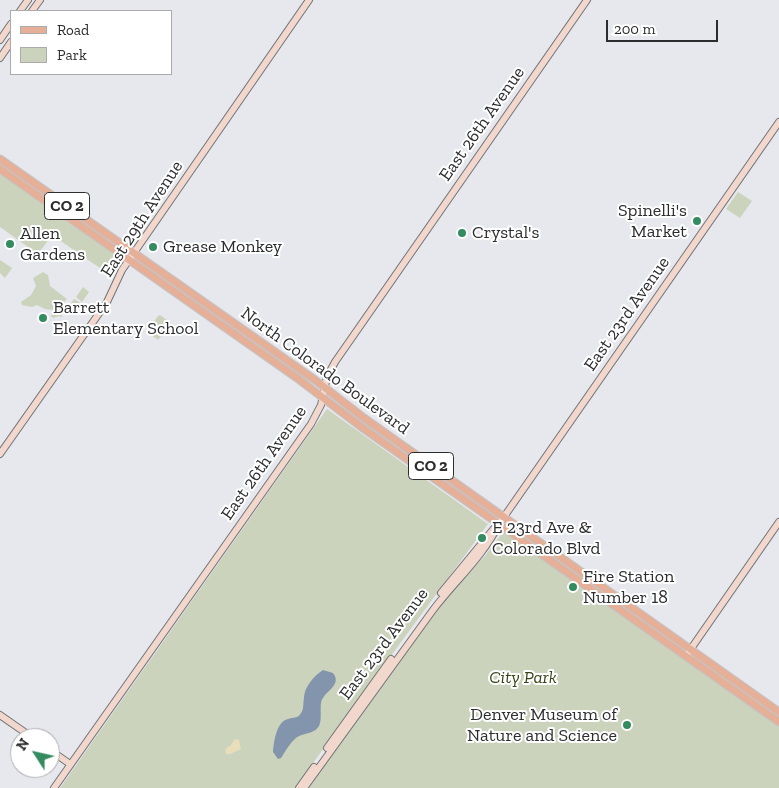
<!DOCTYPE html>
<html>
<head>
<meta charset="utf-8">
<style>
	body { margin:0 }
	#map { position:relative; width:779px; height:788px; overflow:hidden; background:#e6e8ed; font-family:"Zilla Slab",serif }
	canvas { display:block }
	.legend { position:absolute; left:10px; top:10px; width:162px; height:65px; box-sizing:border-box; background:#fff; border:1px solid #ababac; margin:0; padding:6px 9px; list-style:none; font-size:15px; color:#2c2d2f }
	.legend li { display:flex; align-items:center; gap:10px; height:25px }
	.legend b { width:25px; border:1px solid #ababac }
	.north { position:absolute; left:10px; top:728px; width:50px; height:50px; box-sizing:border-box; background:#fff; border:1px solid #ababac; border-radius:50%; rotate:305deg; font-size:14px; font-weight:700; line-height:20px; text-align:center; color:#2c2d2f }
	.north::after { content:''; display:block; margin:auto; width:18px; height:22px; background:#348b5f; clip-path:polygon(50% 0,100% 100%,50% 72%,0 100%) }
	.scale { position:absolute; left:606px; top:20px; width:112px; height:22px; box-sizing:border-box; border:2px solid #2c2d2f; border-top:0; padding-left:6px; font-size:15px; line-height:18px; white-space:nowrap; color:#2c2d2f; -webkit-text-stroke:4px #fff; paint-order:stroke }
</style>
</head>
<body>
<div id="map">
<canvas width="779" height="788"></canvas>
<ul class="legend">
<li><b style="height:6px;background:#e5af98"></b>Road</li>
<li><b style="height:14px;background:#cbd3bd"></b>Park</li>
</ul>
<div class="north">N</div>
<div class="scale">200 m</div>
</div>
<script>
const context = document.querySelector('canvas').getContext('2d');
context.lineJoin = 'round';
function fillPath(path, color) { context.fillStyle = color; context.fill(path, 'evenodd'); }
function strokePath(path, color, width, dash) { context.strokeStyle = color; context.lineWidth = width; context.lineCap = dash ? 'butt' : 'round'; context.setLineDash(dash || []); context.stroke(path); }
function drawText(font, color, halo, rows, align = 'center') {
  context.font = font + ' "Zilla Slab",serif'; context.lineWidth = 4; context.setLineDash([]); context.textBaseline = 'middle'; context.strokeStyle = halo; context.fillStyle = color; for (const [text, x, y, turn = 0] of rows) {
    context.save(); context.translate(x, y); context.rotate((+turn || 0) * Math.PI / 180); context.textAlign = isNaN(turn) ? turn : align; if (halo) context.strokeText(text, 0, 0); context.fillText(text, 0, 0); context.restore();
  }
}
const green = new Path2D(`
	M0,174L121,258L122,262L113,277L52,235L38,254L0,227Z
	M738,192L752,201L740,218L726,209Z
	M0,260L12,268L5,278L0,273Z
	M43,272L48,275L50,286L67,299L63,303L65,311H60L62,313V317L59,316L53,318L51,316L54,310L45,309L37,305L32,307L22,305L21,302L31,295L36,286L33,278Z
	M83,287L89,292L82,302L76,297Z
	M74,299L81,303L74,314L67,309Z
	M160,315L171,323L158,340L147,332L158,316Z
	M327,409L488,524L362,695L295,788H60Z
	M504,531L779,725V788H308L447,595L484,557Z`);
const sand = new Path2D(`
	M235,739L239,740L241,749L230,754H226L225,749L231,745Z`);
const water = new Path2D(`
	M323,670L333,673C343,686 323,691 321,703C320,710 322,719 319,726C314,735 302,732 295,739C289,744 285,752 281,758L278,759L273,752C274,742 276,722 288,719C293,717 298,719 301,713C304,709 303,703 304,698C304,687 314,676 323,670Z`);
const secondary = new Path2D(`
	M20,11L28,0
	M32,11L40,0
	M0,40L11,24
	M0,58L11,42
	M0,454L107,302L122,270L309,0
	M441,593L496,526
	M688,653L779,522
	M0,715L33,738
	M327,748L391,659
	M50,750L70,764
	M54,788L311,424L321,405L327,377L335,362L587,0
	M299,788L314,767
	M304,788L433,610C455,581 483,557 499,524L779,122`);
const primary = new Path2D(`
	M0,159L315,380L364,418L779,712
	M0,169L297,378L360,426L779,722`);
const markers = [
	[697,221,5,"#348b5f"],
	[462,233,5,"#348b5f"],
	[10,244,5,"#348b5f"],
	[153,247,5,"#348b5f"],
	[43,318,5,"#348b5f"],
	[482,538,5,"#348b5f"],
	[573,587,5,"#348b5f"],
	[627,725,5,"#348b5f"]
];
const shields = [
	[67,206,45],
	[431,466,45]
];
const shieldNames = [
	["CO 2",67,206],
	["CO 2",431,466]
];
const streetNames = [
	["East 26th Avenue",482,124,-55],
	["East 29th Avenue",142,219,-57],
	["East 23rd Avenue",627,314,-55],
	["North Colorado Boulevard",325,371,36],
	["East 26th Avenue",264,463,-55],
	["East 23rd Avenue",384,644,-53]
];
const poiNames = [
	["Spinelli's",687,211,"right"],
	["Market",687,232,"right"],
	["Crystal's",472,233],
	["Allen",20,234],
	["Gardens",20,255],
	["Grease Monkey",163,247],
	["Barrett",53,308],
	["Elementary School",53,329],
	["E 23rd Ave &",492,528],
	["Colorado Blvd",492,549],
	["Fire Station",583,577],
	["Number 18",583,598],
	["Denver Museum of",617,715,"right"],
	["Nature and Science",617,736,"right"]
];
const parkNames = [
	["City Park",523,678]
];
fillPath(green, '#cbd3bd');
fillPath(sand, '#e8deb9');
fillPath(water, '#8295ac');
strokePath(secondary, '#717377', 8);
strokePath(primary, '#c4c4c5', 9);
strokePath(secondary, '#f2d7cc', 6);
strokePath(primary, '#e5af98', 7);
for (const [x, y, r, color] of markers) { const dot = new Path2D(); dot.arc(x, y, r, 0, 2 * Math.PI); context.fillStyle = color; context.fill(dot); strokePath(dot, '#fff', 2); }
for (const [x, y, w] of shields) { const box = new Path2D(); box.roundRect(x - w / 2, y - 13.5, w, 27, 4); context.fillStyle = '#fff'; context.fill(box); strokePath(box, '#2c2d2f', 1); }
drawText('bold 16px', '#2c2d2f', null, shieldNames);
drawText('18px', '#2c2d2f', '#fff', streetNames);
drawText('18px', '#2c2d2f', '#fff', poiNames, 'left');
drawText('italic 18px', '#374416', '#fff', parkNames);
</script>
</body>
</html>
